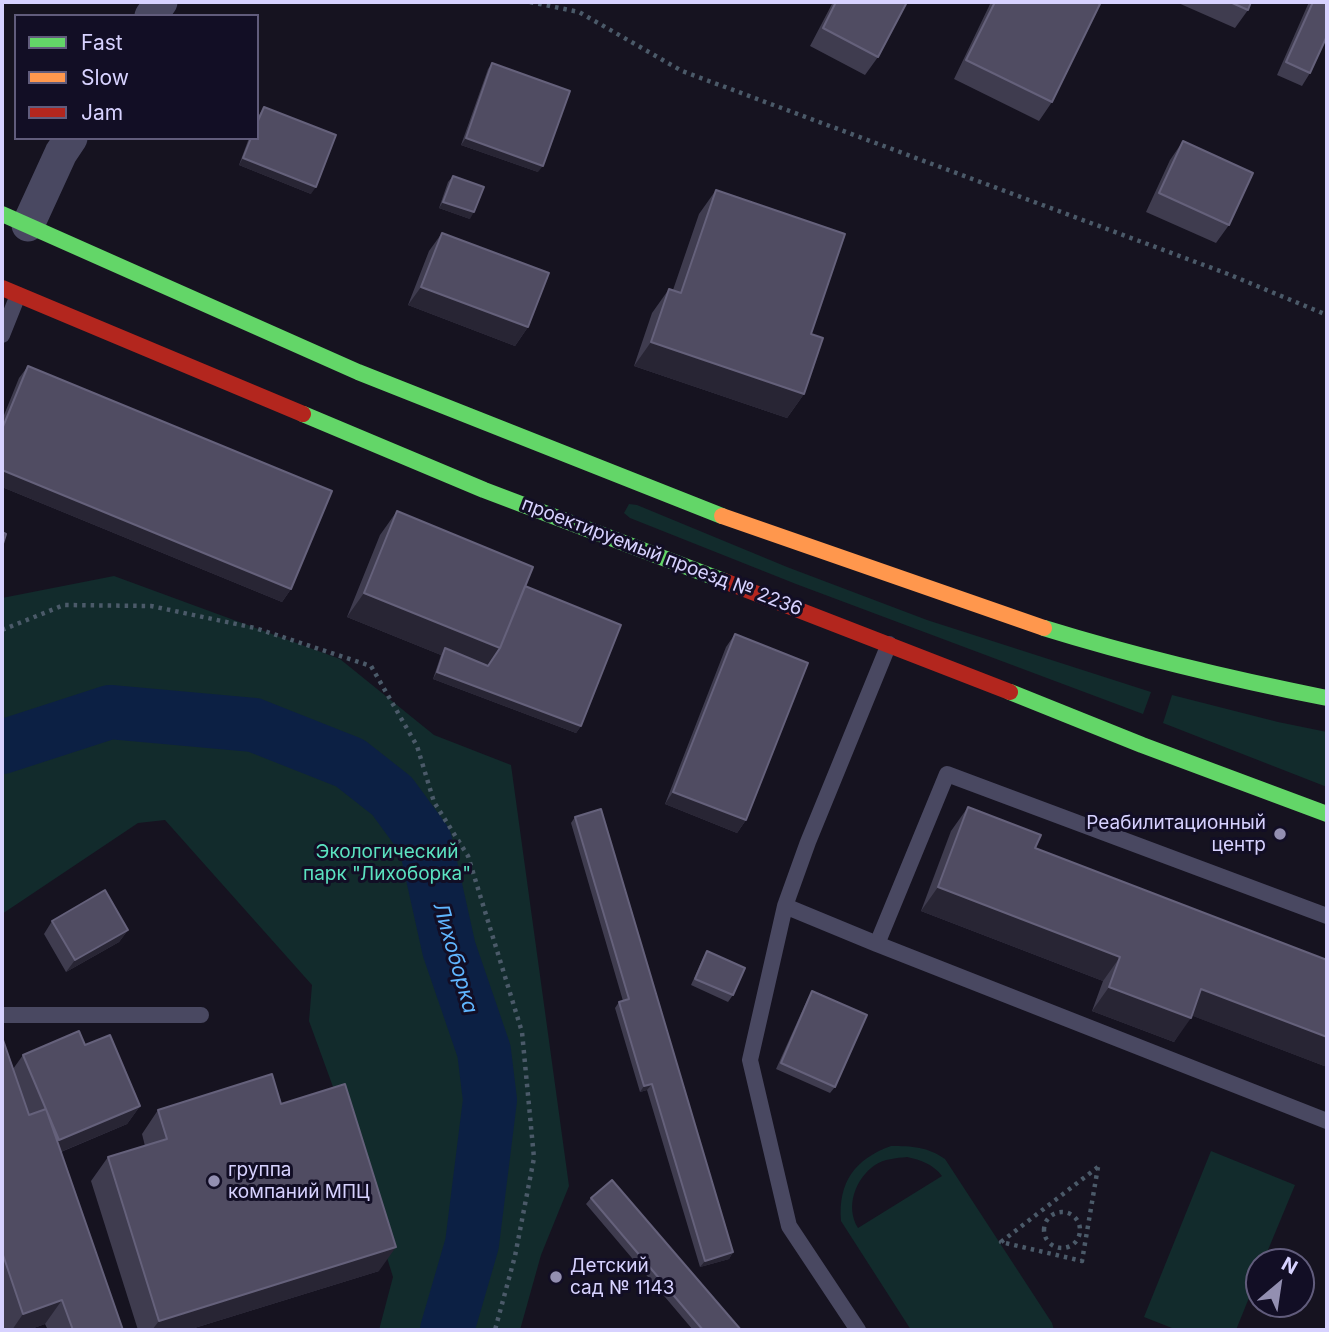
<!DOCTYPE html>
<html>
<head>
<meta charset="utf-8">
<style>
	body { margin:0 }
	#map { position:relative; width:1329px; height:1332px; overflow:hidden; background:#161320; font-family:Inter,sans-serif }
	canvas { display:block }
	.frame { position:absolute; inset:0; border:4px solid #d7d2ff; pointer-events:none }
	.legend { position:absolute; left:14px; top:14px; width:245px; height:126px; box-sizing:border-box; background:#120e25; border:2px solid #615c7c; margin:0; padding:9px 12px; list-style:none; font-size:21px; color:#d7d2ff }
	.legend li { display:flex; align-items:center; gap:14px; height:35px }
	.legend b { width:35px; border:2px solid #615c7c }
	.north { position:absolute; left:1245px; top:1248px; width:70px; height:70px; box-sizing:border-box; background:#120e25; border:2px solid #615c7c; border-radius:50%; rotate:29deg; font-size:19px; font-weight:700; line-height:28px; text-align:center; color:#d7d2ff }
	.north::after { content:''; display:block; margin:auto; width:24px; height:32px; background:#938fb1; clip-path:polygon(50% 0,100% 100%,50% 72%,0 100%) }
</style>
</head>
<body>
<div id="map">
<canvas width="1329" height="1332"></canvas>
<div class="frame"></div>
<ul class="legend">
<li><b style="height:9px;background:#63d668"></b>Fast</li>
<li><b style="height:9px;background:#ff974d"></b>Slow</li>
<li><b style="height:9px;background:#b3261e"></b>Jam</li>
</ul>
<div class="north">N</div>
</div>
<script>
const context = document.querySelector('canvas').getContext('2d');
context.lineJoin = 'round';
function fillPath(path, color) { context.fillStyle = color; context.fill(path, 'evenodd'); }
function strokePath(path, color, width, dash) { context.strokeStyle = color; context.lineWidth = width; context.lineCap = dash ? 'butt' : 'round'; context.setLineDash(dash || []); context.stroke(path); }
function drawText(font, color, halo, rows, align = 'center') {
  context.font = font + ' Inter,sans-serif'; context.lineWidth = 6; context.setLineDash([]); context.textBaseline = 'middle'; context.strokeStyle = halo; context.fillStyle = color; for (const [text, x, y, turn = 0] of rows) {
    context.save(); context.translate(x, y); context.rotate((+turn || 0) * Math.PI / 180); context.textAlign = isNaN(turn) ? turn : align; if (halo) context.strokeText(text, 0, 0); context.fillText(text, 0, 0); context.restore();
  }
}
const green = new Path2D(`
	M629,504L637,505L787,567L927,620L1151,692L1143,714L796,584L630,518L624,513Z
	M114,576L340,659L434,735L511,765L569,1186L541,1255L520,1330H379L393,1277L340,1106L309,1021L312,985L165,820L138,823L2,914V598Z
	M1172,695L1278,722L1327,732V787L1163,723Z
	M891,1146C912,1146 928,1147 945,1159L1052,1323L1054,1330H911L841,1221C838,1182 855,1159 891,1146ZM907,1157C921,1160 933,1164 942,1176L858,1228C845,1207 855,1179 875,1165C884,1159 896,1158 907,1157Z
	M1211,1151L1295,1185L1263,1262H1259V1273L1236,1330H1177L1144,1317Z`);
const river = new Path2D(`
	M2,747L110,712L254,725L350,763L392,796L425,841L449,949L484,1051L490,1100L472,1244L447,1330`);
const path = new Path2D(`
	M530,2L579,12L682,71L1228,274L1327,315
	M2,630L64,605L151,606L255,628L371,666L417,746L434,802L468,856L522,1032L534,1158L515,1256L495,1330
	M1098,1167L1082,1261L1001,1242Z
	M1044 1230a18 18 0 1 1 36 0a18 18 0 1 1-36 0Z`);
const lane = new Path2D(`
	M2,335L18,295
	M785,906L877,944
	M1327,916L947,774L877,944L1327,1121
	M2,1015H201
	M858,1330L789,1226L750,1060L785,906L808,842L889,644`);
const street = new Path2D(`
	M151,16L161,2
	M28,225L61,153L71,138`);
const fast = new Path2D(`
	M2,214L358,372L722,516
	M303,414L484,490L724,581
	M1044,628C1138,657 1231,679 1327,698
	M1010,692L1142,745L1327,814`);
const slow = new Path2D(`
	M722,516L1044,628`);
const jam = new Path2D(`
	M2,288L303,414
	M724,581L1010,692`);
const wall = new Path2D(`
	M833,2H907L878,57L865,75L810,46Z
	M991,2H1096L1052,102L1039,121L954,79Z
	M1176,2H1251L1248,10L1235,28Z
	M1309,2H1327L1310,73L1302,86L1277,75Z
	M492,63L538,172L461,145L488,69Z
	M264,107L311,194L239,165L249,138H257V118Z
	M1183,141L1229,225L1216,243L1146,212L1170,160Z
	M453,176L470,219L439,208L448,182Z
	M716,190L811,334L804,394L787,418L634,366L652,313L669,289L673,290L699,214Z
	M442,233L528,327L515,346L408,305L429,251Z
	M28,366L291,589L282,602L2,487V420L19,378Z
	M397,511L525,586L581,726L576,733L433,679L441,655L347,617L380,535Z
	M735,634L746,820L737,833L665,804L726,647Z
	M968,807L1035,848L1327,960V959V1067L1191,1015L1174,1042L1092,1011L1103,981L921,911L951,831Z
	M575,817L733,1252L729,1259L700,1267L647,1090L640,1092L615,1008L619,1002L623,1001L571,823Z
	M52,921L128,930L119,942L66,972L44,934Z
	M707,951L733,995L728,1002L691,985L703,958Z
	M812,991L835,1087L830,1093L776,1069L808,998Z
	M2,1036L13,1069L23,1055L85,1045L140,1106L127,1124L61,1152L123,1330H48L45,1324L28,1330H4L2,1324Z
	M281,1104L379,1271L188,1330H138L91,1181L108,1157L145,1146L142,1134L158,1110Z
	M591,1198L741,1330H693L586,1204Z`);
const shadedWall = new Path2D(`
	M466,138L543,166L538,172L461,145Z
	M243,158L316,187L311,194L239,165Z
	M443,202L474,212L470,219L439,208Z
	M421,287L528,327L515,346L408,305Z
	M651,342L804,394L787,418L634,366Z
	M2,470L291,589L282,602L2,487Z
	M364,593L500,648L484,672L445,648L441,655L347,617Z
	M437,672L581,726L576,733L433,679Z
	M673,792L746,820L737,833L665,804Z
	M938,887L1120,957L1103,981L921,911Z
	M128,930L119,942L66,972L75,960Z
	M1109,987L1191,1018L1174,1042L1092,1011Z
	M1201,989L1327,1037V1067L1185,1013Z
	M652,1084L647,1090L640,1092L644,1086Z
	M140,1106L127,1124L46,1158L59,1140Z
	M396,1247L379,1271L188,1330H152L159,1321Z
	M733,1252L729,1259L700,1267L705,1261Z
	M62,1300L45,1324L28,1330H12L23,1314Z`);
const building = new Path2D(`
	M836,2H907L878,57L823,28Z
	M995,2H1096L1100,4L1052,102L966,60Z
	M1230,2H1251L1248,10Z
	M1313,2H1327V36L1310,73L1286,62Z
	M492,63L570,91L543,166L466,138Z
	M264,107L336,135L316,187L243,158L251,138H257V123Z
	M1183,141L1253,173L1229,225L1159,193Z
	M453,176L484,187L474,212L443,202Z
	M716,190L845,234L811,334L823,338L804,394L651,342L669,289L681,293Z
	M442,233L549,273L528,327L421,287Z
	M28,366L332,491L291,589L2,470V429Z
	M397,511L533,567L500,648L364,593Z
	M2,532L6,534L2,547Z
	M525,586L621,625L581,726L437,672L445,648L488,666L500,648Z
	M735,634L808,663L746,820L673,792Z
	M968,807L1041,835L1035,848L1327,960V1037L1201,989L1191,1018L1109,987L1120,957L938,887Z
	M601,809L733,1252L705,1261L652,1084L644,1086L619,1002L629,999L575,817Z
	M105,890L128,930L75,960L52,921Z
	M707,951L745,968L733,995L695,979Z
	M812,991L867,1015L835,1087L781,1063Z
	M79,1031L85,1045L110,1035L140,1106L59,1140L23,1055Z
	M2,1037L29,1115L46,1109L123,1330H73L62,1300L23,1314L2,1252Z
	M272,1074L281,1104L345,1084L396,1247L159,1321L108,1157L167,1139L158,1110Z
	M612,1180L741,1330H703L591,1198Z`);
const markers = [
	[1280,834,7,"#938fb1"],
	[214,1181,7,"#938fb1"],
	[556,1277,7,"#938fb1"]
];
const streetNames = [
	["проектируемый проезд № 2236",662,557,21]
];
const poiNames = [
	["Реабилитационный",1266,823,"right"],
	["центр",1266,845,"right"],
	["группа",228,1170],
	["компаний МПЦ",228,1192],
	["Детский",570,1266],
	["сад № 1143",570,1288]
];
const parkNames = [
	["Экологический",387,852],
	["парк \"Лихоборка\"",387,874]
];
const waterNames = [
	["Лихоборка",455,958,74]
];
fillPath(green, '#122b2c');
strokePath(river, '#0c2044', 54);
strokePath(path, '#4b5a69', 4.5, [3.5, 5]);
strokePath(lane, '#494861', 16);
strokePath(street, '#494861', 33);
strokePath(fast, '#63d668', 16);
strokePath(slow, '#ff974d', 16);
strokePath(jam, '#b3261e', 16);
fillPath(wall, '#3f3c4f');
fillPath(shadedWall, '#282534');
fillPath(building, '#504c62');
strokePath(building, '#65617b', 2);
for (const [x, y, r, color] of markers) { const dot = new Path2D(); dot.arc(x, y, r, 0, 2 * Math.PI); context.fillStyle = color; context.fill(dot); strokePath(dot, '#120e25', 2.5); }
drawText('19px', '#d7d2ff', '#120e25', streetNames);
drawText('19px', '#d7d2ff', '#120e25', poiNames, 'left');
drawText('19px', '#5be2c0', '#120e25', parkNames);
drawText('italic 21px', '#60b6ff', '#120e25', waterNames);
</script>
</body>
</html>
